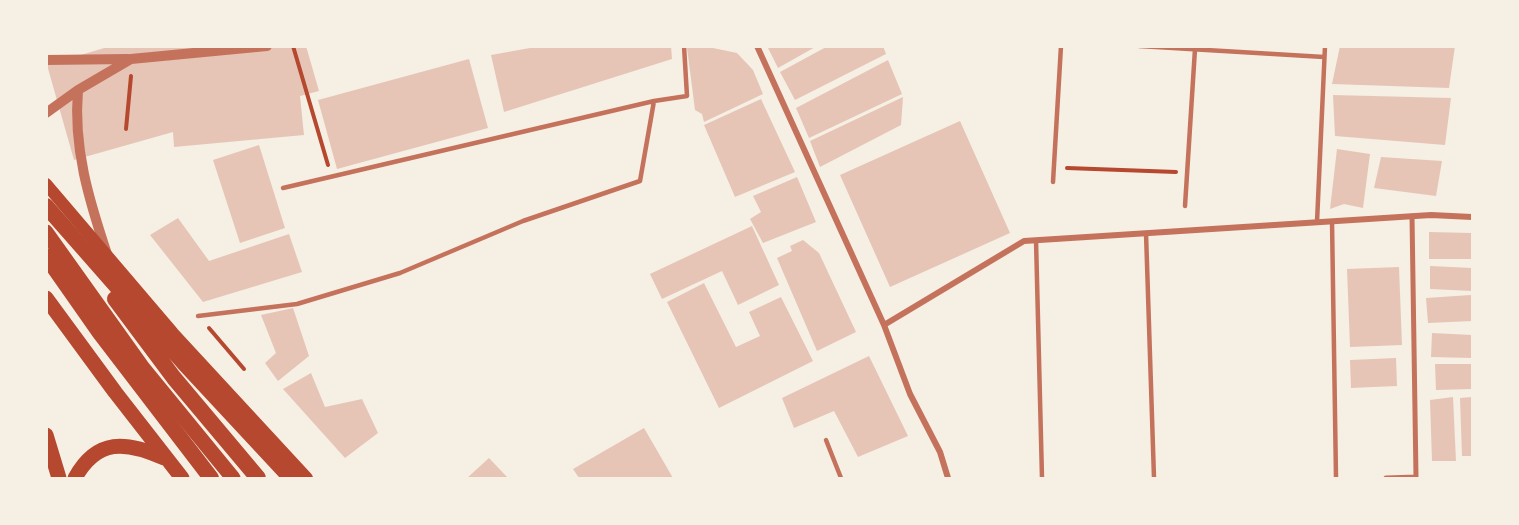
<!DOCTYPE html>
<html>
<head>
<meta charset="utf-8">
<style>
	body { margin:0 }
	#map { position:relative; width:1519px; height:525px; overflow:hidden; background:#f6efe4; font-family:"PT Sans",sans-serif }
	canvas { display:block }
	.frame { position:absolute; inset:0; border:48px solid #f6efe4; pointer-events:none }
</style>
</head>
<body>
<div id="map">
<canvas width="1519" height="525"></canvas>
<div class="frame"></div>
</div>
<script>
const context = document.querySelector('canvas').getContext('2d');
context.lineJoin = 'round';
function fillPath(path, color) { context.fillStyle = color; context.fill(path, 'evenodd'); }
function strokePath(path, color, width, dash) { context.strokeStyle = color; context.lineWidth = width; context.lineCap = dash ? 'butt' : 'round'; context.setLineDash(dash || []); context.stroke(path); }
const building = new Path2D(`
	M111,46H306L319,91L300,96L304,135L174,147L173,132L74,160L47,65Z
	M541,46H671L672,59L504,112L491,55Z
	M767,46H817L778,68Z
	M828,46H883L886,54L795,100L780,72Z
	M1340,46H1455L1449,88L1332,84Z
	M687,48H713L737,53L753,70L763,94L704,122L702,114L695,110Z
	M469,59L488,128L337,169L318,100Z
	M888,60L902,94L809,138L796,108Z
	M1333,95L1451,98L1445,145L1335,136Z
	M903,97L901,125L820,167L810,141Z
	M761,99L795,172L735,197L704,125Z
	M960,121L1010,233L890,287L840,175Z
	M259,145L285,228L240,243L213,160Z
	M1337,149L1370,154L1363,208L1344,204L1330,209Z
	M1381,157L1442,161L1436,196L1374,188Z
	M797,177L816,222L763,243L750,219L761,212L753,196Z
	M178,218L209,261L289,234L302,272L203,302L150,235Z
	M752,226L779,285L738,305L722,271L662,299L650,274Z
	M1429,232L1471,233V259H1429Z
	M803,240L819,253L856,332L817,351L777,258L792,251L790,246Z
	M1430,266L1472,268V291L1430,289Z
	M1399,267L1402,345L1350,347L1347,269Z
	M704,283L736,347L760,336L749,312L781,297L813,361L719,408L667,302Z
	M1471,295L1472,321L1428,323L1426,298Z
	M293,308L309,356L278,381L265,363L276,353L261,315Z
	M1432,333L1472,335V358L1431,357Z
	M869,356L908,436L858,457L834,411L794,428L782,398Z
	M1396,358L1397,386L1351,388L1350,360Z
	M1435,364H1472V389L1436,390Z
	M311,373L325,407L362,399L378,433L345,458L283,389Z
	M1453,397L1456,461H1432L1430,400Z
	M1472,397V456H1462L1460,398Z
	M644,428L673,478H579L573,469Z
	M489,458L508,478H467Z`);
const path = new Path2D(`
	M293,46L328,165
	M126,129L131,76
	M1067,168L1176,172
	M209,328L244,369`);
const service = new Path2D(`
	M1139,46L1324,57
	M1053,182L1061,46
	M283,188L654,101
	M1185,206L1195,49
	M1332,221L1336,478
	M1317,222L1325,46
	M1146,233L1154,478
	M1036,240L1042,478
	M198,316L297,304L400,273L523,221L640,181L654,101L687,96L684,46
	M826,440L841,478`);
const pedestrian = new Path2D(`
	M1386,478L1416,477L1412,216`);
const minor = new Path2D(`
	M757,46L884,325L910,394L940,452L948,478
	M884,325L1024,241L1431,215L1472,217`);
const tertiary = new Path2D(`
	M46,60L128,59
	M78,90C73,148 89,200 107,254
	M46,113L78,90L131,59L267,46`);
const secondary = new Path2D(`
	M46,184L173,333L307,478`);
const primary = new Path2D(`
	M46,232L143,368L233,478
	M46,298L115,392L182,478
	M46,435L59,478
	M75,478C97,438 126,441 164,458`);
const trunk = new Path2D(`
	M46,206L184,363L291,478
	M46,256L100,333L211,478
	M115,299L174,378L258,478`);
fillPath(building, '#e6c5b7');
strokePath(path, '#b5482f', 4);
strokePath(service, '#c5725c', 4.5);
strokePath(pedestrian, '#c5725c', 5);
strokePath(minor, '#c5725c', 6);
strokePath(tertiary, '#c5725c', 10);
strokePath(secondary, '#b5482f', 12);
strokePath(primary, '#b5482f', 15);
strokePath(trunk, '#b5482f', 16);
</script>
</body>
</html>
